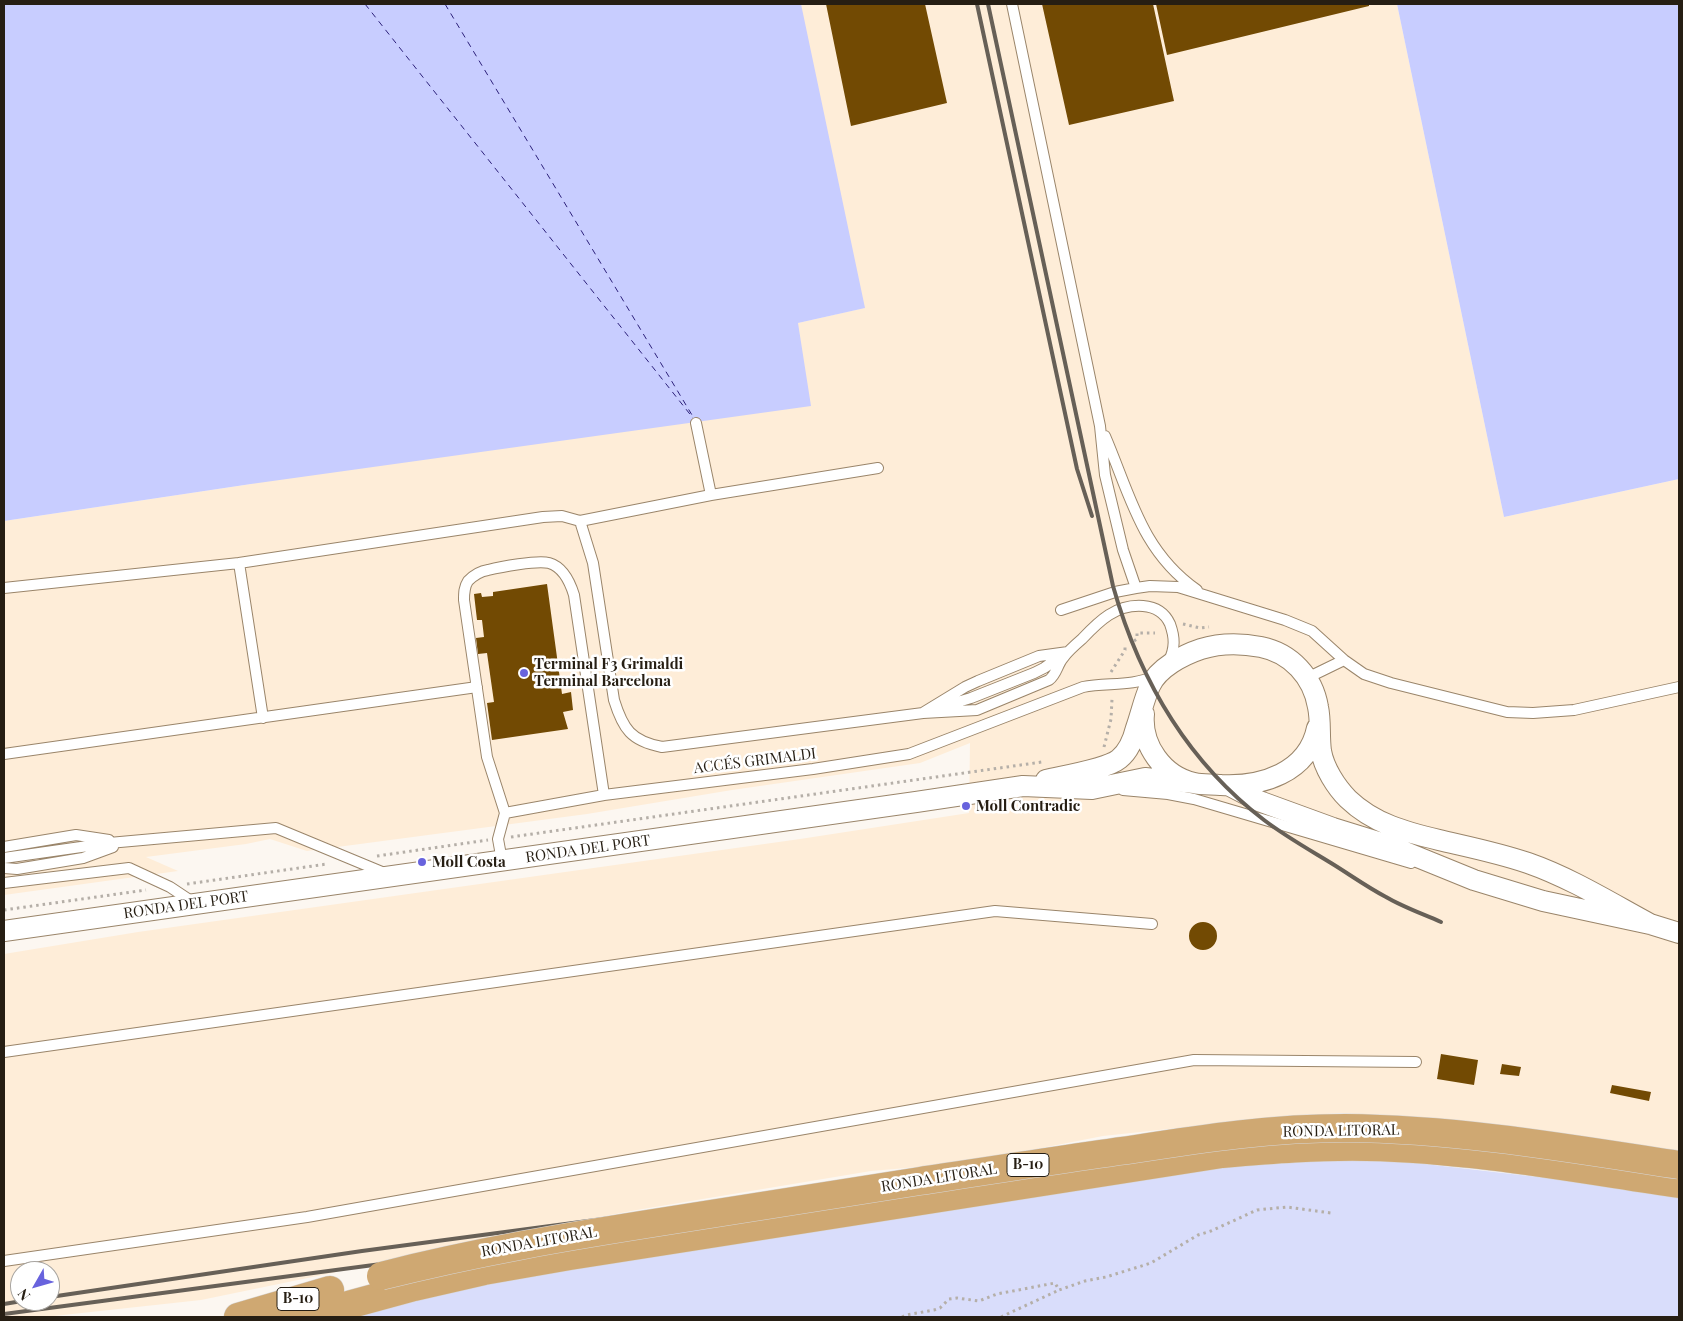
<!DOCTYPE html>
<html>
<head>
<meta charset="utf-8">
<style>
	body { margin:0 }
	#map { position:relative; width:1683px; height:1321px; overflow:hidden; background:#fcf7f1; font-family:"Playfair Display",serif }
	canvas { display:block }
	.frame { position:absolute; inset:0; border:5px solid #261e13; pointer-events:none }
	.north { position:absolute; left:10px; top:1261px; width:50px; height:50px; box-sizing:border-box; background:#fff; border:1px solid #a8a5a1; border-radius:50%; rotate:232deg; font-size:14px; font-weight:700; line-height:20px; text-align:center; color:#261e13 }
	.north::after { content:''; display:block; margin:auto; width:18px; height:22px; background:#6863dd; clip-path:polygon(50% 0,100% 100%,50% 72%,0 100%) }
</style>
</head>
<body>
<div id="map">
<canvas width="1683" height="1321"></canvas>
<div class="frame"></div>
<div class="north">N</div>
</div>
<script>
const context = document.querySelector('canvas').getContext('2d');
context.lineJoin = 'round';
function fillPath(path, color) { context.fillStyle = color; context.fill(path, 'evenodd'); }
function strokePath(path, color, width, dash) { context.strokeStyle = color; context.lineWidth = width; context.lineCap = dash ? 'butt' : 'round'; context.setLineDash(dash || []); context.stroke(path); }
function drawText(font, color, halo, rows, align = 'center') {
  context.font = font + ' "Playfair Display",serif'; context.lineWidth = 5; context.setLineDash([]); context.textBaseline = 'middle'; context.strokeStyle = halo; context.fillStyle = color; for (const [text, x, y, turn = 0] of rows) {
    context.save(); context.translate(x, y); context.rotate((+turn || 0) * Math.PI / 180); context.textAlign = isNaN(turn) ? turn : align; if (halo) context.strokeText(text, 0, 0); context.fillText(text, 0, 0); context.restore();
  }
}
const built = new Path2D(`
	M791,4H1397L1504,517L1679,479V1152L1539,1130L1426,1119L1340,1113L1271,1118L1103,1136L965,1163L871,1171L637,1210L445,1246L332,1273L201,1300L45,1317H4V954L138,932L800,839L969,813L970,743L920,763L732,790L587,814L307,851L270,839L246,844L146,857L178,871L4,895V521L251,484L798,323L864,308ZM20,1271H50V1301H20Z`);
const green = new Path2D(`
	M1332,1158L1382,1159L1572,1181L1679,1197V1317H341L474,1286L605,1260L1222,1166Z`);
const water = new Path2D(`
	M4,4H801L865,308L798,323L811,406L251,484L4,521Z
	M1397,4H1679V479L1504,517Z`);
const ferry = new Path2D(`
	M365,4L693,418
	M445,4L695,420`);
const building = new Path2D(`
	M826,4H925L947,103L851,126Z
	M1042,4H1153L1174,101L1069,125Z
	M1156,4H1369V6L1167,55Z
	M547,584L562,694L571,692L573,710L563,712L568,729L492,740L487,703L494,702L487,653L478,654L476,638L484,637L482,620H477L474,594L481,593L482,597L493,596V592Z
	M1189 936a14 14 0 1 1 28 0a14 14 0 1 1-28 0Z
	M1441,1054L1478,1060L1474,1085L1437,1079Z
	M1502,1064L1521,1067L1519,1076L1500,1074Z
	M1612,1085L1651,1092L1649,1101L1610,1093Z`);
const path = new Path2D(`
	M1183,624L1200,628L1209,627
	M1134,641L1137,639V633H1155
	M1111,672L1125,650V646L1127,645
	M1104,747L1111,719L1112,699
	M511,837L1042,762
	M377,856L488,840
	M187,884L327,864
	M4,910L146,890
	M902,1317L906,1315L934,1310L940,1308L949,1299L957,1298L979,1301L997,1294L1055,1283L1059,1290L1085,1281L1106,1277L1151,1263L1198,1235L1211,1231L1257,1210L1287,1207L1331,1213
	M1001,1317L1059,1290`);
const service = new Path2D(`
	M1012,4L1100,426L1105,475L1123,550L1136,588
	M696,423L711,495
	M1105,436C1130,494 1141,551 1197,590
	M580,521L711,495L878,468
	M239,563L263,718
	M4,588L239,563L543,517L562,516L580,521L593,563L614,700C623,729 631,741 662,747L923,713L977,710L1049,680C1057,674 1057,665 1063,658C1068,651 1075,645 1082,639C1099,621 1116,604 1143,606C1156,607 1165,613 1170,624C1175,638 1175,648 1169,661
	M1061,610L1115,592L1136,588L1150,586L1178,587L1285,620L1312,631L1344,660L1364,674L1391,683L1507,712L1533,713L1574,710L1679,687
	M1307,678L1344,660
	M938,708L971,698L1034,673L1044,668L1063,655
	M924,712L965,687L978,681L1039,656L1068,652
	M4,754L477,687
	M1123,790L1168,794L1194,799L1411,863
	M505,813L604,795L813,769L909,754L1083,687C1106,682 1132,687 1154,676
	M4,847L76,835L109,840
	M4,858L109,843L276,828L387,874
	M502,861L498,839L505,813L487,757L464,600C464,593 464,587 468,581C473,576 481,571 488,570C500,567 537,560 549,563C563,567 570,582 574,595L604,795
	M4,868L17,869L83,858L113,847
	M4,883L129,868L170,887L194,903
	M4,1052L995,911L1152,924
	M4,1261L307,1217L1194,1060L1416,1062`);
const minor = new Path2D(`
	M1144,714C1141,745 1163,776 1194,783C1202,785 1212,784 1221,785C1261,787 1308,773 1317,728
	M1046,780C1063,776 1107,769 1119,759C1129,751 1133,740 1136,728C1141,714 1144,699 1150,686C1158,668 1183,655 1201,649C1220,643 1241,643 1261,647C1291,653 1313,677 1318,707C1321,721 1319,736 1321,751C1324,768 1336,787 1348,799C1374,824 1406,832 1439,840C1469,847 1499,853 1528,863C1571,878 1611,903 1650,924
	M1230,786L1259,801L1333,828L1388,845L1474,880L1543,901L1650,924L1679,933
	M4,931L916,802L1023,786L1092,789L1145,778L1194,783`);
const trunk = new Path2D(`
	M238,1317L330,1290
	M304,1317L414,1287L484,1271L570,1256L1222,1154C1270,1150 1319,1146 1367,1147C1471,1149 1576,1169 1679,1184`);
const rail = new Path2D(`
	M977,4L1077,469L1092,516
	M988,4L1113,586C1139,678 1187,761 1264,820C1285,836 1308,849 1331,863C1349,874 1367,887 1386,897C1403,907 1423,914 1441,922
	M50,1297L362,1251L663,1211L1116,1144L1294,1123L1387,1124L1553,1138L1679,1157
	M4,1304L22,1301
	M4,1314L811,1207L998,1177L1290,1135L1470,1144L1679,1175`);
const trunkBridge = new Path2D(`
	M381,1276C475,1252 570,1236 666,1221C750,1207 835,1194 920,1181C992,1170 1063,1159 1135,1149C1205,1138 1274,1128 1345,1128C1458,1129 1568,1148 1679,1165`);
const markers = [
	[524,673,5,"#6863dd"],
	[966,806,5,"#6863dd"],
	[422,862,5,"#6863dd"]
];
const shields = [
	[1028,1165,42],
	[298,1299,42]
];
const shieldNames = [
	["B-10",1028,1165],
	["B-10",298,1299]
];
const poiNames = [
	["Terminal F3 Grimaldi",534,664],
	["Terminal Barcelona",534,681],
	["Moll Contradic",976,806],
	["Moll Costa",432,862]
];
const streetNames = [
	["ACCÉS GRIMALDI",755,761,-7],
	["RONDA DEL PORT",588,849,-8],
	["RONDA DEL PORT",186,905,-8],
	["RONDA LITORAL",1341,1131,-1],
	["RONDA LITORAL",939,1178,-9],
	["RONDA LITORAL",539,1242,-10]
];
fillPath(built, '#feedd8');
fillPath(green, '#d9ddfb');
fillPath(water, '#c8cdff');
strokePath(ferry, '#2d217b', 1, [6, 5]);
fillPath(building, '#724a03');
strokePath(service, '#9a856a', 12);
strokePath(minor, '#9a856a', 22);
strokePath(trunk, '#d8d6d5', 29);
strokePath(path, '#b5afa8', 3, [2.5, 4]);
strokePath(service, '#fff', 10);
strokePath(minor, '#fff', 20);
strokePath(trunk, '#cfa872', 28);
strokePath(rail, '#676057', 4);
strokePath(trunkBridge, '#d8d6d5', 29, []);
strokePath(trunkBridge, '#cfa872', 28);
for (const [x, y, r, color] of markers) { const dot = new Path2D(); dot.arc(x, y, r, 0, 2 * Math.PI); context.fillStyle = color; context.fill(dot); strokePath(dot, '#fff', 2); }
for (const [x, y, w] of shields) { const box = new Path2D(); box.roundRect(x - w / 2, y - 11.5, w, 23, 4); context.fillStyle = '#fff'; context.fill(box); strokePath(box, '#261e13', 1); }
drawText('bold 14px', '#261e13', null, shieldNames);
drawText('bold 15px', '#261e13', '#fff', poiNames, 'left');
drawText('15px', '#261e13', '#fff', streetNames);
</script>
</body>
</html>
